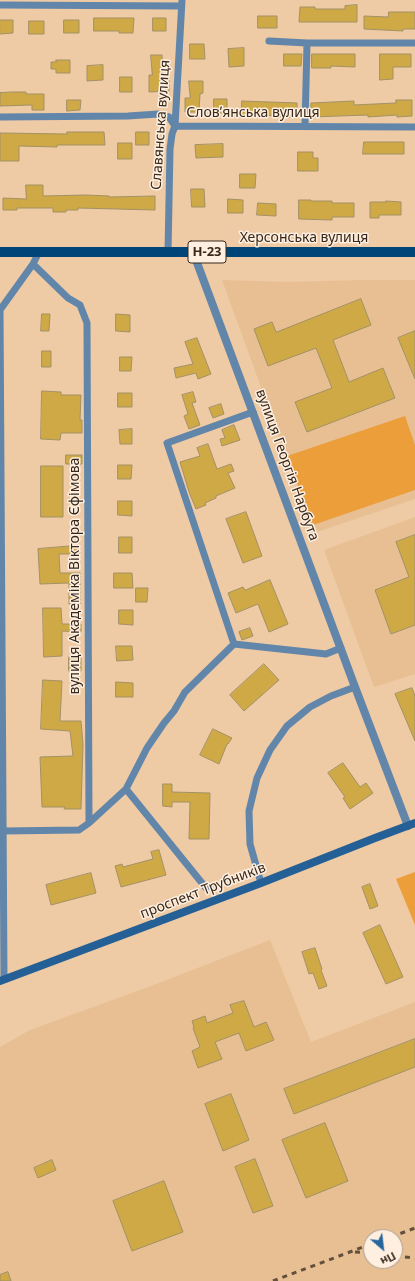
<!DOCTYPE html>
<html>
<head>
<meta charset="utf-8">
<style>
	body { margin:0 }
	#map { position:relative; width:415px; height:1281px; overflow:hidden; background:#eecaa5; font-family:"Noto Sans",sans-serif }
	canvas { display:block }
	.north { position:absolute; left:363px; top:1229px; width:40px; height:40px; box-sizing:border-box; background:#feefe0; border:1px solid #ae9f91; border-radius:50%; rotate:152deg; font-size:11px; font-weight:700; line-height:16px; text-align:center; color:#36281a }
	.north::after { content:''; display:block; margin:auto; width:14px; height:18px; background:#27669c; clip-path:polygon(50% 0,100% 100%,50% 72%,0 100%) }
</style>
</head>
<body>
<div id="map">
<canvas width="415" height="1281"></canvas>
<div class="north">Пн</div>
</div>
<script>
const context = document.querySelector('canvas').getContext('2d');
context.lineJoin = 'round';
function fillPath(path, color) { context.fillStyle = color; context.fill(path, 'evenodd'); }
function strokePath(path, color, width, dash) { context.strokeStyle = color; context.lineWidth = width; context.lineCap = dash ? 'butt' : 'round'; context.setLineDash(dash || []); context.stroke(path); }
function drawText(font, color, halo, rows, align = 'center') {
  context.font = font + ' "Noto Sans",sans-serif'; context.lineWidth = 3; context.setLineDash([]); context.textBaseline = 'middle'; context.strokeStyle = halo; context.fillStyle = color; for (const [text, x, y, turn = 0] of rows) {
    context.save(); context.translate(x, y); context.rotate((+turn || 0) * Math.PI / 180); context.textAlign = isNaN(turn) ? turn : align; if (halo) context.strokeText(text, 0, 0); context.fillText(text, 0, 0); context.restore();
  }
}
const built = new Path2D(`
	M222,280L287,282L363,280H415V499L314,533Z
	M415,517V674L374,687L324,550Z
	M270,940L311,1042L415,1002V1281H0V1047L30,1030L151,986ZM371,1237H395V1261H371Z`);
const green = new Path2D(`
	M405,416L415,445V490L313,525L287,456Z
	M415,872V925L396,879Z`);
const building = new Path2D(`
	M357,5V22H299L300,7H315V9H345V6Z
	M389,12H415V29H403V31L364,29V16L388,17Z
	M258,16H277V28H258Z
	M94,18H134L133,33H119V31H94Z
	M153,18H166V31H153Z
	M0,20H13V33L0,34Z
	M64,20H79V33H64Z
	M29,21H44V34H29Z
	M190,44H204L205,59H190Z
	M244,48V66L229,67L228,49Z
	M284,54H302L301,66H284Z
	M312,54H355V67L331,66V68H312Z
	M380,54H411V67H393V79L380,80Z
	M151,55H162L163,75H169V91L149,92V75H152Z
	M56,60H70V73H56V69H51V62H56Z
	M103,65V80L87,81V66Z
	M120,77H132V92H120Z
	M189,81H203V93L200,94L199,112H185V98H190Z
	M12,92H26V94H44V110H32V105L0,106V93Z
	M214,99H227V113H214Z
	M67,100H81L80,110L67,111Z
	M396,100H412V116L397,117V115L368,117V115L310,117L311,103L354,101V105L396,103Z
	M242,101L297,103V118L265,115H242Z
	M67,132H104L105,145H57V147L19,146V161H0V133L67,134Z
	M136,132H149V145H136Z
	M364,142H404V154H363Z
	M118,143H132V159H118Z
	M223,144V157L196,158L195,145Z
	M298,152H313V158H318V171H298Z
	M240,174H256L255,188H240Z
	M26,185H43V196L86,195L109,196V197L155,196V210L78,208V210H66V212H53V208H17V210H3V198L26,199Z
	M191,189H204L205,207H192Z
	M228,199L243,200V213H228Z
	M299,200H311V201H332V203H354V217H332V220L299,219Z
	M386,201L401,202V215H379V218H370V202H386Z
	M258,203L276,204V216L257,215Z
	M361,299L371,325L333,340L349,382L383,368L395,398L307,432L295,402L332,388L316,348L268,366L254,329L272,322L276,332Z
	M42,314H50L49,331H41Z
	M116,314L130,315V332L116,331Z
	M415,331V379L398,338Z
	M197,338L211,374L198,379L196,373L176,378L174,368L193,364L185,342Z
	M42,351H51V367H42Z
	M120,357H132L131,371H120Z
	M42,391L61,392V395H81L80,420H82V433H61L60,440L41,439Z
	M193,392L196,402L192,403L200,425L189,429L184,416L188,414L182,395Z
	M118,393H132V407H118Z
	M221,404L224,414L213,418L209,408Z
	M234,425L240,440L222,446L220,439L225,438L222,430Z
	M132,429V444H120L119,430Z
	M208,444L217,469L231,464L234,471L228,473L235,488L216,496V498L205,503L206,505L196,509L189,492L180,462L200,456L197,448Z
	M66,455H82V464H66Z
	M118,465H132L131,479H118Z
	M41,466H63V517H41Z
	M118,501H132V516L118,515Z
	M246,512L262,556L243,563L226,519Z
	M415,535V625L391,634L375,590L409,577L396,542Z
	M119,537H132V553H119Z
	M70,546L79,547V554H59L60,573H80V604H69V583L40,584L38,549Z
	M114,573H132L133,588H114Z
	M270,580L288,624L269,632L258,604L236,613L228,593L243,587L245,590Z
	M136,588H148L147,602H136Z
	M43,608H61L62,624H81V632L62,631V656L44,657Z
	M119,610H133V625L119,624Z
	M250,628L253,636L242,640L239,632Z
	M116,646H132L133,660L117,661Z
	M69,657H81V671H69Z
	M264,664L279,680L244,711L230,695Z
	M43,680L62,681L60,721H81L83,744L81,809H64L65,807H42L40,757L73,756L70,731L41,729Z
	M116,682L133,683V697H116Z
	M412,688L415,696V741L395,694Z
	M213,729L232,738L228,744H227L219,764L200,755Z
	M343,763L360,787L366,783L373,793L350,809L343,798L345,797L328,773Z
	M163,784H172V792L210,793L209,839H189L190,802H172V807L163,806Z
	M159,850L166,875L121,887L115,866L122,864L123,867L153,859L151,852Z
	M91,873L96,893L51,905L46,885Z
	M370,884L378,906L370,909L362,887Z
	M380,925L403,977L386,984L363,933Z
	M315,948L322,969L321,970L327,986L319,989L313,973L309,974L302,952Z
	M244,1001L254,1027L266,1022L274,1040L246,1051L239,1033L215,1042L222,1059L198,1068L192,1051L200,1047L193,1028L194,1027L192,1021L205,1016L207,1023L233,1013L230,1005Z
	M415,1039V1067L294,1114L284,1089Z
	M231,1094L249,1140L223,1151L205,1104Z
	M325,1123L348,1181L306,1198L282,1140Z
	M255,1159L273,1206L253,1213L235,1167Z
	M52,1160L56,1170L38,1178L34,1168Z
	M164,1181L183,1232L132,1251L113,1201Z
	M8,1272L11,1281H0V1275Z`);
const minor = new Path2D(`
	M0,5L181,6
	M269,41L307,43H415
	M0,117L128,116L158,114L169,117L175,126L415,127
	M305,125L307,43
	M168,252L170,149L172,134L175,126L182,0
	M234,644L167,443L253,412
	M126,789L206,888
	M89,823L126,789L147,748L164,723L174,711L185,692L234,644L326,654L341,648
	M3,831L79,830L89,823L87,323L80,305L68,298L33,264
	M261,883L250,844L249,811L257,778L270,750L287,726L310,707L331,696L355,687
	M4,979L0,310L33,264L39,252`);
const tertiary = new Path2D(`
	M193,252L355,687L408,826`);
const secondary = new Path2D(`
	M0,981L261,883L375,838L415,823`);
const primary = new Path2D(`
	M0,252H415`);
const rail = new Path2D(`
	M391,1237L415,1228
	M355,1252L371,1253
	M395,1256L415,1258
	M273,1281L371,1244`);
const shields = [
	[207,252,38]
];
const shieldNames = [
	["Н-23",207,252]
];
const streetNames = [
	["Словʼянська вулиця",253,113],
	["Славянська вулиця",161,125,-86],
	["Херсонська вулиця",304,238],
	["вулиця Георгія Нарбута",287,465,70],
	["вулиця Академіка Віктора Єфімова",75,576,-90],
	["проспект Трубників",203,891,-21]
];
fillPath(built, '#e7bf93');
fillPath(green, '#ec9e3b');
fillPath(building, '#cea946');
strokePath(building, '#a39165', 1);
strokePath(minor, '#6186aa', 7);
strokePath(tertiary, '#6186aa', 8);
strokePath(secondary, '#246095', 8);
strokePath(primary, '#004577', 10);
strokePath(rail, '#64503d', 3, [5, 5]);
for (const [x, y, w] of shields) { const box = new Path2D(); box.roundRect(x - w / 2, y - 11, w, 22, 3); context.fillStyle = '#feefe0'; context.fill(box); strokePath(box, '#36281a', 1); }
drawText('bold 13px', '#36281a', null, shieldNames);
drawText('14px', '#36281a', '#feefe0', streetNames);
</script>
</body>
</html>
